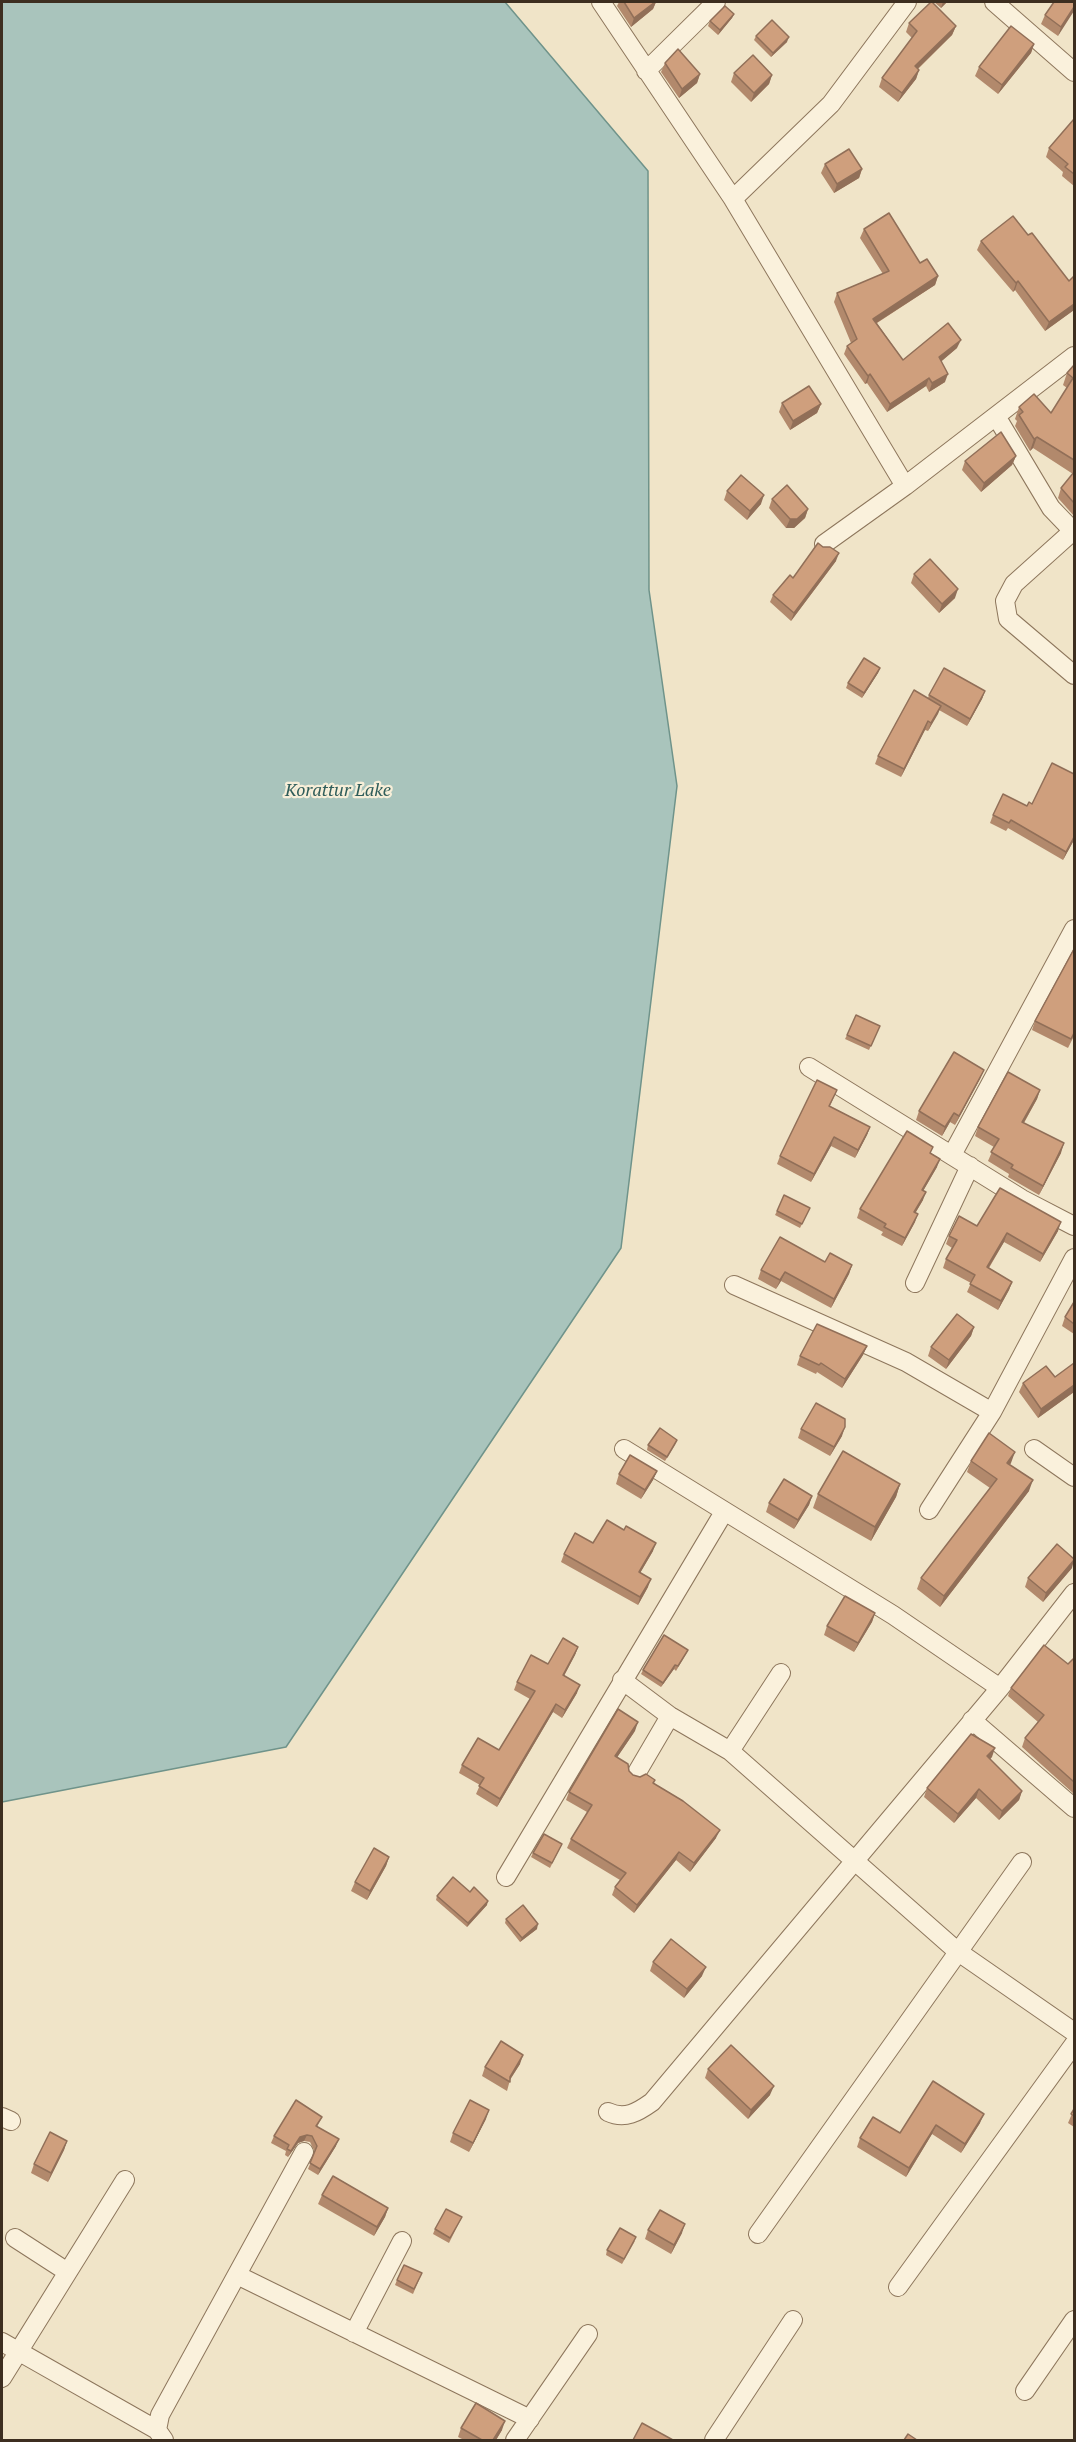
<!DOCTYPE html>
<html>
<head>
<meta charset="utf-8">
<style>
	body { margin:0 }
	#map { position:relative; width:1076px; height:2442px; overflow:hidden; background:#f0e4c8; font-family:"PT Serif",serif }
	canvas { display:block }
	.frame { position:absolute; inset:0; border:3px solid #3d2e20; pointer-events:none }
</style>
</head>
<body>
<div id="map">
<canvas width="1076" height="2442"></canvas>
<div class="frame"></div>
</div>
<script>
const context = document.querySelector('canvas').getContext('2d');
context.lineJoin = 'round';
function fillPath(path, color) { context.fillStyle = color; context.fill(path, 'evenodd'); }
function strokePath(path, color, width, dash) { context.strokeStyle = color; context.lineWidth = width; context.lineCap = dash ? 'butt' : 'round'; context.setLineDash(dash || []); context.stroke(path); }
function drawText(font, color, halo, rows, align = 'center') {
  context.font = font + ' "PT Serif",serif'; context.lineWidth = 4.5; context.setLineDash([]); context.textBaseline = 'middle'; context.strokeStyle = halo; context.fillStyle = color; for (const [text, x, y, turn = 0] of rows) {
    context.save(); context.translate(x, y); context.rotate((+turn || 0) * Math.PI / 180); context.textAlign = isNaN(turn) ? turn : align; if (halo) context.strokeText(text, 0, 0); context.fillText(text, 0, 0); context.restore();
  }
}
const water = new Path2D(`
	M2,2H505L648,171L649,590L677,786L621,1248L286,1747L2,1802Z`);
const street = new Path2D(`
	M601,2L733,199L905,486
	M994,2L1074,72
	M646,71L716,2
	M733,199L831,104L907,2
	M996,416L1051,508L1074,532
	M1073,531L1014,584L1005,601L1008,619L1074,675
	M824,544L905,486L1074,356
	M809,1067L1022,1199L1074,1226
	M952,1155L1074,929
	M915,1283L970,1166
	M734,1285L906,1362L992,1412
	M624,1449L893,1615L1000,1688L1074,1593
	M1034,1449L1074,1477
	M929,1510L992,1412L1074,1258
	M622,1680L670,1716L730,1751L957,1951L1074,2032
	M972,1720L1074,1808
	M730,1751L781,1673
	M636,1774L670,1716
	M506,1877L724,1512
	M608,2112C625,2120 638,2112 652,2102L1000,1688
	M2,2117L11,2121
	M758,2234L1022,1862
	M15,2238L66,2271
	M237,2275L530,2419
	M898,2287L1074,2044
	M354,2333L402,2241
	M2,2342L157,2430
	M2,2378L125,2180
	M1025,2391L1074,2320
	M164,2440L157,2430L160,2415L304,2152
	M515,2440L588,2334
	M714,2440L793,2320`);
const wall = new Path2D(`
	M619,2H656L653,9L631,27L617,6Z
	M934,2H947L941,8Z
	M1074,2L1058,36L1041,24L1045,15Z
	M734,14L732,18L718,35L708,26L710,21Z
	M909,23L956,26L952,35L918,69L919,70L916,79L898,102L879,87L882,78L912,38L906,32Z
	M756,36L787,42L771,57L754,40Z
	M1034,44L1031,53L998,94L975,76L979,67Z
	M665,63L700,74L697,83L679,98L661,72Z
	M734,73L772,75L769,84L751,102L731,82Z
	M1074,119V186L1062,176L1063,172L1046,157L1049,148Z
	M825,164L862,169L859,178L834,193L821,173Z
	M864,229L920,263L938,276L935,285L877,323L903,360L957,348L941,361L945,382L929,392L926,386L887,412L867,383L865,384L844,354L847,346L851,343L834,302L837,293L883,274L860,238Z
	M1028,235L1069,281L1074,276V310L1045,331L1015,290L1013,292L977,250L981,241Z
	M1074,365V516L1058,498L1061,488L1073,474L1033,448L1030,451L1015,426L1017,421L1015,419L1019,407L1051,413L1067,388L1063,385L1067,373Z
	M782,403L821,404L817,413L790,430L779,412Z
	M1016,456L1012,465L981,492L962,470L965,461Z
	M727,491L761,504L747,520L724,500Z
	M772,499L808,509L805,518L794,528H786L769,508Z
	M823,547L836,561L791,621L770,602L773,595L793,578Z
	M914,574L955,598L939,613L911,583Z
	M880,668L878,673L862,698L846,688L848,683Z
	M985,691L982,699L967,726L939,710L928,731L925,730L901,777L875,764L878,756L928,698L929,695Z
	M1032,804L1074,840L1063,860L1008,828L1006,831L990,823L993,815L1027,806Z
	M1035,1021L1074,1036L1068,1048L1032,1030Z
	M878,1030L869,1050L845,1039L847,1035Z
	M984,1070L980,1079L955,1125L950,1122L942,1136L916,1120L919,1111Z
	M837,1090L830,1106L870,1127L867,1135L855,1158L831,1146L811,1182L777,1164L780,1156Z
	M1040,1090L1037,1099L1024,1123L1061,1153L1039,1195L1008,1177L1009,1174L988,1161L994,1147L975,1136L978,1127Z
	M931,1154L937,1167L923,1191V1200L916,1212L915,1222L902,1246L881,1235L883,1232L857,1218L860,1209Z
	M810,1208L800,1228L775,1215L777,1211Z
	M977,1226L1058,1231L1040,1262L1004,1242L989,1268L1012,1282L1009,1290L998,1310L967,1292L971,1283L943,1268L946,1259L952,1248L946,1244L949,1236Z
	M825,1262L852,1265L849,1274L831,1308L781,1281L776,1289L758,1279L761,1270Z
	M1074,1302V1334L1062,1326L1065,1317Z
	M974,1327L971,1336L946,1369L928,1356L931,1347Z
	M867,1346L863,1355L842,1388L817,1372L816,1374L797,1365L800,1356Z
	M1074,1363V1392L1038,1418L1019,1392L1023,1383L1055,1377Z
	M801,1429L842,1436L830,1456L798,1438Z
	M677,1440L675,1445L665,1461L647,1450L648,1445Z
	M971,1461L1011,1463L1009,1465L1029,1491L940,1607L917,1589L921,1578L990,1488L967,1472Z
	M657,1471L653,1480L641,1499L616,1484L619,1474Z
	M900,1484L896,1497L871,1541L813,1508L818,1494Z
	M812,1496L809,1505L794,1529L766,1512L769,1503Z
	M593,1543L653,1551L640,1573L648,1587L638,1605L561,1562L564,1554Z
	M1072,1568L1043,1602L1025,1587L1028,1578Z
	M875,1613L872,1622L854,1652L824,1635L827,1626Z
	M578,1647L575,1655L564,1676L577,1693L562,1718L553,1712L497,1807L476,1794L480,1785L459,1773L462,1765L499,1750L530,1699L514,1690L517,1682Z
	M688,1650L686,1654L676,1671L674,1669L661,1687L641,1674L643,1670Z
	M1074,1660V1794L1022,1747L1025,1738L1038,1722L1008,1696L1011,1688L1068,1664Z
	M635,1731L617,1757L633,1775L654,1784L716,1838L690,1872L676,1860L634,1913L612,1895L615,1887L620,1880L567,1848L571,1839L587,1812L566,1800L569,1792Z
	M992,1757L990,1759L1022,1791L1019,1800L999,1820L976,1798L954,1823L924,1797L927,1788Z
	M562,1844L550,1868L531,1857L533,1853Z
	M389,1857L386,1866L367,1900L351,1891L355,1882Z
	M470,1892L487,1905L467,1927L436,1900L437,1896Z
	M506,1919L537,1929L520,1942L505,1923Z
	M653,1962L702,1976L684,1998L650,1971Z
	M520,2064L510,2080L507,2091L482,2076L485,2067Z
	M708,2069L770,2095L748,2119L705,2078Z
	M933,2081L980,2123L961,2153L932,2134L906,2177L857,2147L860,2138L900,2133Z
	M1074,2109V2127L1068,2123Z
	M322,2117L317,2127L336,2146L318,2175L308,2169L315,2152L310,2142L304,2141L298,2143L288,2157L285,2155L286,2151L271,2143L274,2136Z
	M486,2119L469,2152L450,2142L453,2133Z
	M67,2141L64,2150L48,2182L31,2173L34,2164Z
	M322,2195L388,2208L385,2217L374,2236L318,2204Z
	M462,2217L449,2243L433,2234L435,2229Z
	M648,2230L682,2233L671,2254L645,2239Z
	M635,2241L622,2264L606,2255L607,2250Z
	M422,2273L413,2294L395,2285L397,2280Z
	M461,2428L502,2430L496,2440H464L458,2437Z`);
const shadedWall = new Path2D(`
	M655,2H656L653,9L631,27L634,18Z
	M943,2H947L941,8Z
	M1074,7V11L1058,36L1061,27Z
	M734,14L732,18L718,35L720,30Z
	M956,26L952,35L911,75L915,66Z
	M789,37L787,42L771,57L773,53Z
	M1034,44L1031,53L998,94L1002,85Z
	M919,70L916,79L898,102L902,93Z
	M700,74L697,83L679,98L682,89Z
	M772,75L769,84L751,102L754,93Z
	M862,169L859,178L834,193L837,184Z
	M938,276L935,285L870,327L873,319Z
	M1018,281L1015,290L1013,292L1016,283Z
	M1074,304V310L1045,331L1049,322Z
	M961,340L957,348L936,366L939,357Z
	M870,374L867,383L865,384L868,376Z
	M948,374L945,382L929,392L932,383Z
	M929,378L926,386L887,412L890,404Z
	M821,404L817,413L790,430L793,421Z
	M1037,437L1033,448L1030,451L1034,439Z
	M1016,456L1012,465L981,492L984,483Z
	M764,495L761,504L747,520L750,511Z
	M808,509L805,518L794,528H786L790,519Z
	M839,553L836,561L791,621L794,613Z
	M958,589L955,598L939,613L942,604Z
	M880,668L878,673L862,698L864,693Z
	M985,691L982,699L967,726L970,719Z
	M941,706L938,714L928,731L931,723Z
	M928,721L925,730L901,777L904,769Z
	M1074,837V840L1063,860L1066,852Z
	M984,1070L980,1079L955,1125L959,1116Z
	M1040,1090L1037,1099L1019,1131L1022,1122Z
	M954,1113L950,1122L942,1136L945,1127Z
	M870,1127L867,1135L855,1158L858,1150Z
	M834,1137L831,1146L811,1182L814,1174Z
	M1064,1143L1061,1153L1039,1195L1043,1186Z
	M940,1159L937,1167L919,1198L922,1190Z
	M926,1192L923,1200L911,1220L914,1212Z
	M918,1214L915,1222L902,1246L905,1238Z
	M1061,1222L1058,1231L1040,1262L1043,1254Z
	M1007,1233L1004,1242L984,1275L987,1267Z
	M852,1265L849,1274L831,1308L834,1299Z
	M785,1272L781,1281L776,1289L780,1280Z
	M1012,1282L1009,1290L998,1310L1001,1301Z
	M974,1327L971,1336L946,1369L949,1360Z
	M867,1346L863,1355L842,1388L845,1379Z
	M1074,1385V1392L1038,1418L1041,1409Z
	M845,1427L842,1436L830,1456L834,1447Z
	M1015,1452L1011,1463L1003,1474L1007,1463Z
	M657,1471L653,1480L641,1499L645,1490Z
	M1033,1480L1029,1491L940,1607L944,1596Z
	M900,1484L896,1497L871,1541L875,1527Z
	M812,1496L809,1505L794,1529L798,1520Z
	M656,1543L653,1551L636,1580L639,1572Z
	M1074,1560L1072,1568L1043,1602L1046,1593Z
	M651,1579L648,1587L638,1605L640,1597Z
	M875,1613L872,1622L854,1652L858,1643Z
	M578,1647L575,1655L560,1683L563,1675Z
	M675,1665L674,1669L661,1687L663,1683Z
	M580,1685L577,1693L562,1718L565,1710Z
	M556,1704L553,1712L497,1807L500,1799Z
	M638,1722L635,1731L612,1765L615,1756Z
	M995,1748L992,1757L984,1766L987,1756Z
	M979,1789L976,1798L954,1823L958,1814Z
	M1022,1791L1019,1800L999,1820L1002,1811Z
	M720,1830L716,1838L690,1872L694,1863Z
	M679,1852L676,1860L634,1913L637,1905Z
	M389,1857L386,1866L367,1900L370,1891Z
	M488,1901L487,1905L467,1927L468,1923Z
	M538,1924L537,1929L520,1942L522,1938Z
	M706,1967L702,1976L684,1998L687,1989Z
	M523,2055L520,2064L509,2081L510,2077Z
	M774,2086L770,2095L748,2119L751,2110Z
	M489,2110L486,2119L469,2152L473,2143Z
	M984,2114L980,2123L961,2153L965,2144Z
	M936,2125L932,2134L906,2177L909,2168Z
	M307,2135L304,2141L298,2143L288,2157L291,2151L300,2137Z
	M339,2139L336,2146L318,2175L320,2169Z
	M67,2141L64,2150L48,2182L51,2173Z
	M388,2208L385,2217L374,2236L377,2227Z
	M685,2224L682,2233L671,2254L674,2245Z
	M505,2421L502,2430L496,2440H493Z`);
const building = new Path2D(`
	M624,2H655L634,18Z
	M931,2H932L956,26L915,66L919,70L902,93L882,78L917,31L909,23Z
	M1054,2H1074V7L1061,27L1045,15Z
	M725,6L734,14L720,30L710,21Z
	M772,20L789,37L773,53L756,36Z
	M1011,26L1034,44L1002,85L979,67Z
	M678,49L700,74L682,89L665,63Z
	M753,55L772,75L754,93L734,73Z
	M1074,119V174L1065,167L1068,164L1049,148Z
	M849,149L862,169L837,184L825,164Z
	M889,213L920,263L927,259L938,276L873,319L903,360L948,323L961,340L939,357L948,374L932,383L929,378L890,404L870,374L868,376L847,346L857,339L837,293L889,271L864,229Z
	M1013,216L1028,235L1032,233L1069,281L1074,276V304L1049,322L1018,281L1016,283L981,241Z
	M1074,365V460L1037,437L1034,439L1019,415L1023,412L1019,407L1034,394L1051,413L1073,378L1067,373Z
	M809,386L821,404L793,421L782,403Z
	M1001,432L1016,456L984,483L965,461Z
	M1074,472V503L1061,488Z
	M741,475L764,495L750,511L727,491Z
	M787,485L808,509L797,519H790L772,499Z
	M818,543L823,547H830L839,553L794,613L773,595L790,575L793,578Z
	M930,559L958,589L942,604L914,574Z
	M864,658L880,668L864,693L848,683Z
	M944,668L985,691L970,719L929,695Z
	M914,690L941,706L931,723L928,721L904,769L878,756Z
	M1052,763L1074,774V837L1066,852L1011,820L1009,823L993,815L1003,794L1027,806L1029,802L1032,804Z
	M1074,949V1033L1071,1039L1035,1021Z
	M856,1015L880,1026L871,1046L847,1035Z
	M954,1052L984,1070L959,1116L954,1113L945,1127L919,1111Z
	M1008,1072L1040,1090L1022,1122L1064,1143L1043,1186L1011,1168L1013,1165L991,1152L999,1139L978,1127Z
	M817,1080L837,1090L829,1106L870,1127L858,1150L834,1137L814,1174L780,1156Z
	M907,1131L933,1147L930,1153L940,1159L922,1190L926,1192L914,1212L918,1214L905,1238L884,1227L886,1224L860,1209Z
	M1000,1188L1061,1222L1043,1254L1007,1233L987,1267L1012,1282L1001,1301L970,1284L975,1275L946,1259L957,1240L949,1236L959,1216L977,1226Z
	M784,1195L810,1208L802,1224L777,1211Z
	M780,1237L825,1262L830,1253L852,1265L834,1299L785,1272L780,1280L761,1270Z
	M1074,1302V1324L1065,1317Z
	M957,1314L974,1327L949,1360L931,1347Z
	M817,1324L867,1346L845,1379L821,1363L819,1365L800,1356Z
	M1074,1363V1385L1041,1409L1023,1383L1046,1366L1055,1377Z
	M816,1403L845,1419V1427L834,1447L801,1429Z
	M660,1428L677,1440L667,1457L648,1445Z
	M989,1433L1015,1452L1007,1463L1033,1480L944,1596L921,1578L997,1479L971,1461Z
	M843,1451L900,1484L875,1527L818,1494Z
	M630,1455L657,1471L645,1490L619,1474Z
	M784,1479L812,1496L798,1520L769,1503Z
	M607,1520L624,1530L626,1526L656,1543L639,1572L651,1579L640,1597L564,1554L575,1533L593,1543Z
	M1057,1544L1074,1559V1560L1046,1593L1028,1578Z
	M845,1596L875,1613L858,1643L827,1626Z
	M664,1635L688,1650L678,1666L675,1665L663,1683L643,1670Z
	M563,1638L578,1647L563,1675L580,1685L565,1710L556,1704L500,1799L479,1786L484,1778L462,1765L478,1738L499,1750L535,1691L517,1682L531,1655L548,1664Z
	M1044,1645L1068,1664L1073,1659L1074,1660V1782L1025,1738L1044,1715L1011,1688Z
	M618,1709L638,1722L615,1756L628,1764L629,1771L633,1775L640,1777L646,1774L655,1780L653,1783L683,1801L720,1830L694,1863L679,1852L637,1905L615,1887L626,1873L571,1839L592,1805L569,1792Z
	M971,1734L995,1748L987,1756L1022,1791L1002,1811L979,1789L958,1814L927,1788Z
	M544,1834L562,1844L552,1863L533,1853Z
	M374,1848L389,1857L370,1891L355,1882Z
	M453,1877L470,1892L474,1887L488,1901L468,1923L437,1896Z
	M523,1905L538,1924L522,1938L506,1919Z
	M671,1939L706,1967L687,1989L653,1962Z
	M501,2041L523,2055L510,2077V2082L485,2067Z
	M731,2045L774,2086L751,2110L708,2069Z
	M933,2081L984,2114L965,2144L936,2125L909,2168L860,2138L873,2117L900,2133Z
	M296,2100L322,2117L316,2126L339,2139L320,2169L310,2163L317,2146L312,2136L307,2135L300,2137L291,2151L287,2149L289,2145L274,2136Z
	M470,2100L489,2110L473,2143L453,2133Z
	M1074,2109V2116L1071,2114Z
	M50,2132L67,2141L51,2173L34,2164Z
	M333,2176L388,2208L377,2227L322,2195Z
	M446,2209L462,2217L450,2238L435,2229Z
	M660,2210L685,2224L674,2245L648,2230Z
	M620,2228L636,2237L624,2259L607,2250Z
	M404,2265L422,2273L414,2289L397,2280Z
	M476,2403L505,2421L493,2440H482L461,2428Z
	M642,2423L673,2440H633Z
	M908,2434L917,2440H904Z`);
const waterNames = [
	["Korattur Lake",338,791]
];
fillPath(water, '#a9c4bc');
strokePath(water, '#6f938a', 1.5);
strokePath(street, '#8d765c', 20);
strokePath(street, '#faf1dc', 18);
fillPath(wall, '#b2896c');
fillPath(shadedWall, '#916f58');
fillPath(building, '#cf9f7d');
strokePath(building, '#916f58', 1.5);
drawText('italic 18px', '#2f5d5a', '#f7eed8', waterNames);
</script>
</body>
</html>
